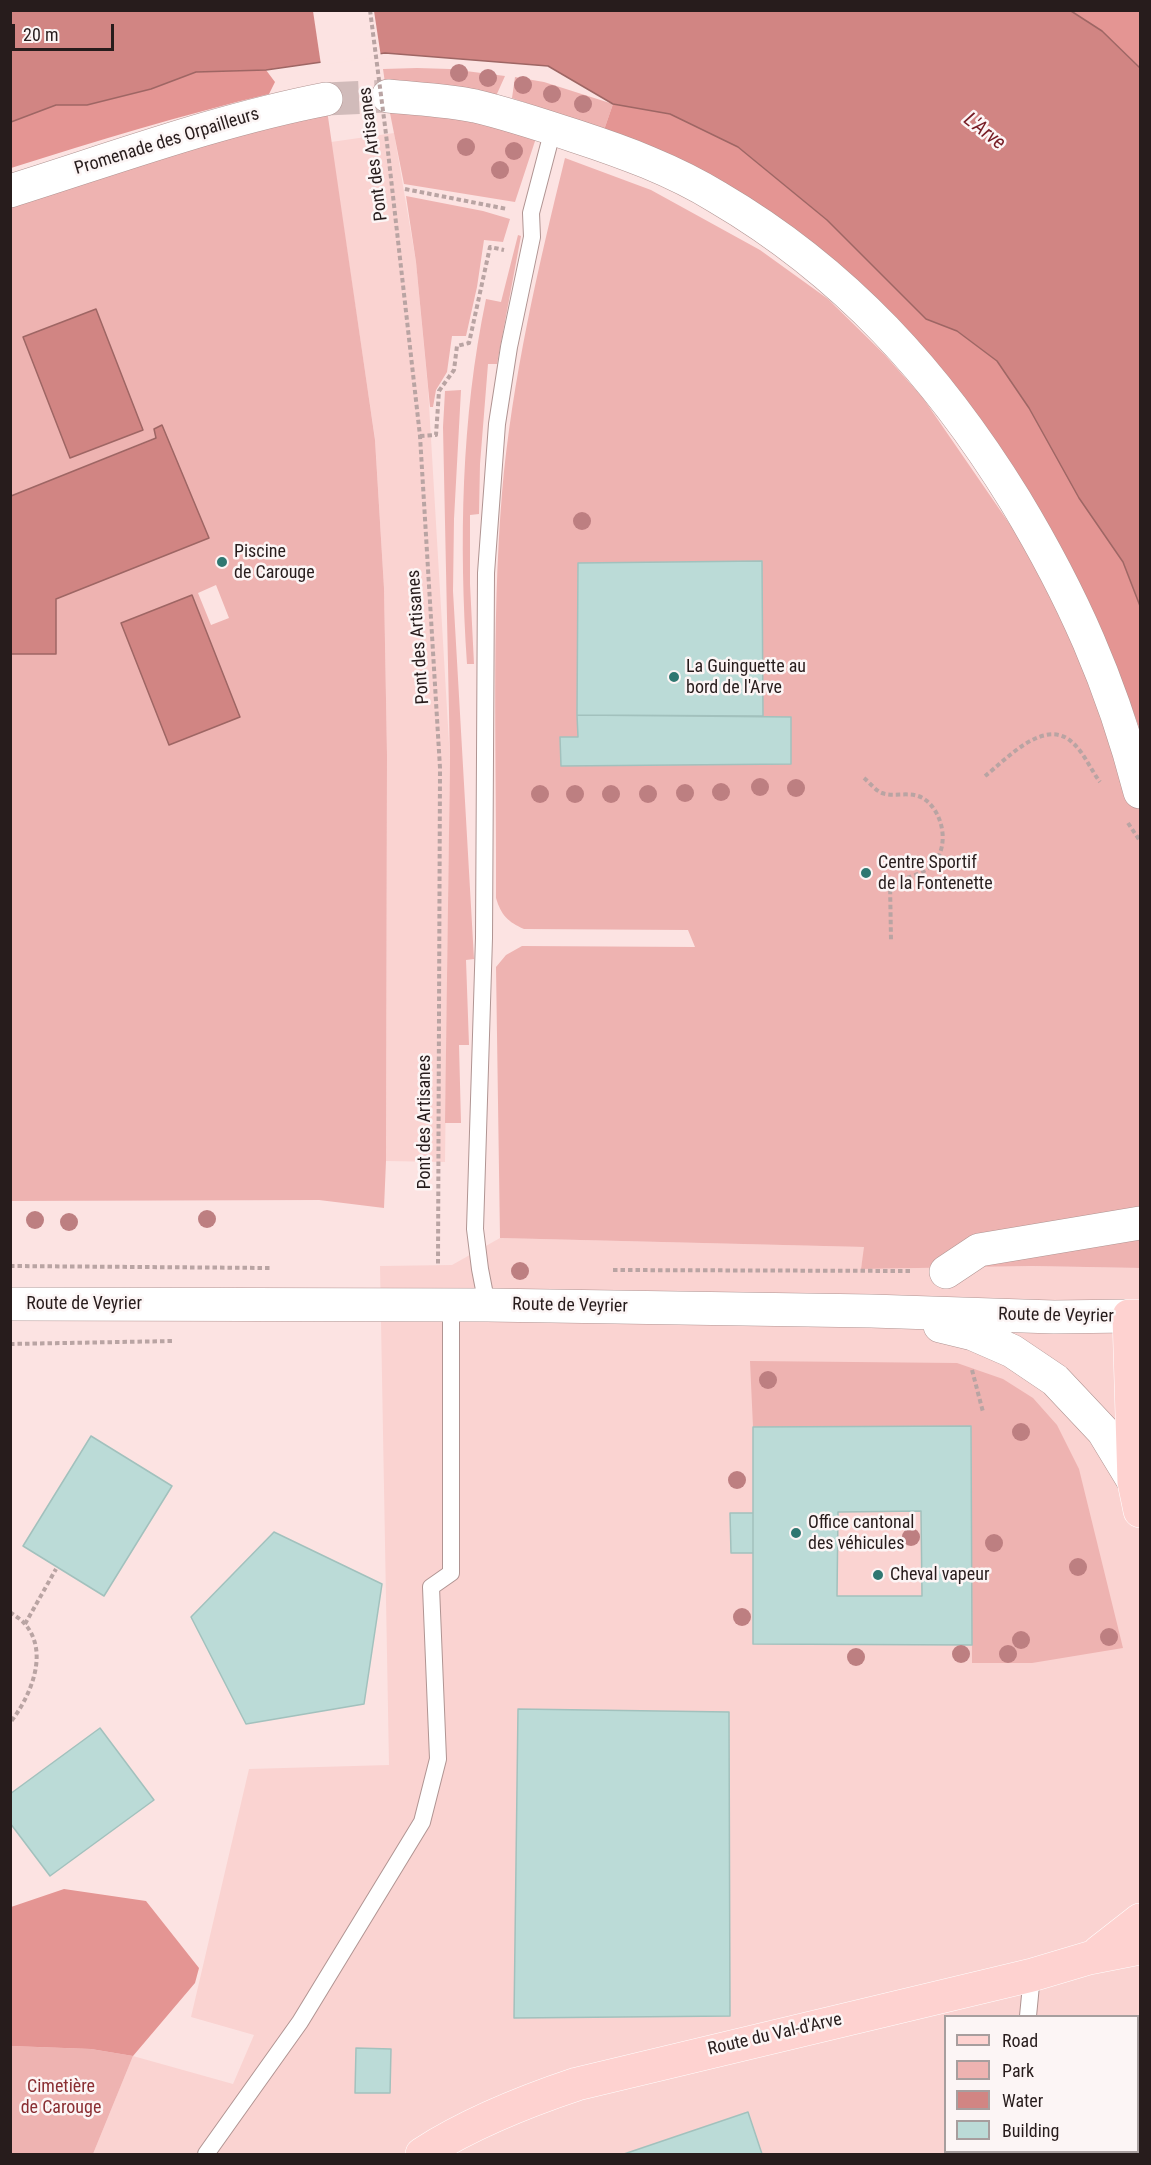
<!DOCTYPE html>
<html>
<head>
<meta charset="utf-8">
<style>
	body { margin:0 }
	#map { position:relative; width:1151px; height:2165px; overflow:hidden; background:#fce3e2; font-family:"Roboto Condensed",sans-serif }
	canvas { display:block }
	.frame { position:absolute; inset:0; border:12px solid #271c1c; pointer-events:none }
	.legend { position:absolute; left:944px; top:2015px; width:195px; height:138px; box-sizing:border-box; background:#fcf5f5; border:2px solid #a79e9e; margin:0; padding:8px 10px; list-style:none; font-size:18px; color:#271c1c }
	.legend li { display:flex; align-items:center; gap:12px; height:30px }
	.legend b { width:30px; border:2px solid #a79e9e }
	.scale { position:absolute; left:12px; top:24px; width:102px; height:27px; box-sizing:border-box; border:3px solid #271c1c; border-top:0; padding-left:8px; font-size:18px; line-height:21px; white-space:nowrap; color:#271c1c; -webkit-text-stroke:4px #fcf5f5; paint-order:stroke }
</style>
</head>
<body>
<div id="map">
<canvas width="1151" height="2165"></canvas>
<div class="frame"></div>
<ul class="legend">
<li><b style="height:8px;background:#fed2d0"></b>Road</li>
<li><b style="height:16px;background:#eeb3b1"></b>Park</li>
<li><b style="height:16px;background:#d18583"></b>Water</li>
<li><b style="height:16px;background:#bbdbd7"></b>Building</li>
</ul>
<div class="scale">20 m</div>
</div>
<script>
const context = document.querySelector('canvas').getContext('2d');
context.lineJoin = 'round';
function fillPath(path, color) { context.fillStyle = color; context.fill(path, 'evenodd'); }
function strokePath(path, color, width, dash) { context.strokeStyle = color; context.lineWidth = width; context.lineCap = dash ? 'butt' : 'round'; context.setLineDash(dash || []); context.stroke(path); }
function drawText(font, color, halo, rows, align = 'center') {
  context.font = font + ' "Roboto Condensed",sans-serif'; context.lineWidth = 5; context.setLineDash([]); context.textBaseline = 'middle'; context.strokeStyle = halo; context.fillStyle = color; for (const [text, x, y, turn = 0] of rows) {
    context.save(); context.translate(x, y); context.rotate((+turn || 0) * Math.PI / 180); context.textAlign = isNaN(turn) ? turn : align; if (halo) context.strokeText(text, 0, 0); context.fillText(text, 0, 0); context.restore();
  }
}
const built = new Path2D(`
	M394,133L416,262L428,388L450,760L445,1162L386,1161L387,755L384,588L375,439L331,142Z
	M500,1238L865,1247L861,1269L1032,1266L1140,1268V2062H1138V2016H946V2152H1061V2154H93L133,2056L233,2084L254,2035L191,2017L249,1769L389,1765L380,1266L452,1265Z`);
const green = new Path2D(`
	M417,68L450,69L505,76L496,96L385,83L383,69Z
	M515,77L544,82L613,104L604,130L512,98Z
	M389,108L420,110L537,135L515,202L404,184Z
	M327,110L375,440L384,588L387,755L386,1161L384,1208L319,1200L11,1201V654H56V599L208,538L157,437L11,496V205L235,132ZM216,585L229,618L211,625L198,593Z
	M565,158L651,190L760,250L828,299L885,355L923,398L1011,526L1069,576L1113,657L1140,730V1268L1032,1266L861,1269L864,1247L500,1238L496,967L506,955L522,946L695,947L688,930L524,929C508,922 501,915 496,898C497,763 491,628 502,493C512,379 538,268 565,158Z
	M406,196L483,211L510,219L503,242L484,240L477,287L466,336H452L447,372L436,390L433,407H430L416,262Z
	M518,235L521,236L497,364H488L480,464L479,514L470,515V584L474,664H467C459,543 461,418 486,299L501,302Z
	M461,390L454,519L453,591L474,959L466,960L469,1045H459L461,1123H445L450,760L443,427L445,391Z
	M750,1361L957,1363L1003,1379L1033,1398L1057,1425L1079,1469L1123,1648L1032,1663H972L971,1427H753Z
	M11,2046L91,2049L133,2056L93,2154H11Z`);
const forest = new Path2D(`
	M1071,11H1140V68L1102,31Z
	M266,70L275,82L269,94C182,115 96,141 11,168V122L56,105H87L151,89L196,72Z
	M613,104L670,114L738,147L827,220L926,319L957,331L997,361L1029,408L1080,498L1123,562L1140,606V730L1113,657L1069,576L927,356L604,130Z
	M64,1889L146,1901L199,1968L195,1983L133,2056L91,2049L11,2046V1907Z`);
const water = new Path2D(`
	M11,11H1071L1102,31L1140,68V606L1123,562L1079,498L1029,408L997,361L957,331L926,319L827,220L738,147L670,114L613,104L548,66L385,53L266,70L196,72L151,89L87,105H56L11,122Z
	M96,309L143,430L70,458L23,337Z
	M162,425L209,538L56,599V654H11V496L156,438L154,429Z
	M192,595L240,717L169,745L121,623Z`);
const pier = new Path2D(`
	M313,11H374L381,57L321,65Z`);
const building = new Path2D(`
	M762,561L763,716L577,715L578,563Z
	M577,715L791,717V764L561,766L560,737H578Z
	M971,1426L972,1645L753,1644V1427ZM921,1511L922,1596H837L838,1512Z
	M91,1436L172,1486L104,1596L23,1546Z
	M730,1513H753V1553H731Z
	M274,1532L382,1584L364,1704L246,1724L191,1617Z
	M518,1709L729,1712L730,2016L514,2018Z
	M100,1728L154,1800L50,1876L10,1823V1794Z
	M356,2048L391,2049L390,2093H355Z
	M748,2112L762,2154H624Z`);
const streetTunnel = new Path2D(`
	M326,99L388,96`);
const path = new Path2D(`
	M405,189L507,209
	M420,436L436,435L439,391L454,370L457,346L469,343L490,247L504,250
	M985,776C1007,759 1045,716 1073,743C1084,753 1091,770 1100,782
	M864,778C869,782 876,791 882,793C896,798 913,789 927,801C944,816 949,847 933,864C923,875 903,879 890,882L891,940
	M1128,823L1140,841
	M10,1266L270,1268
	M613,1270L912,1271
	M10,1344L174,1341
	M972,1370L983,1412
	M10,1612C15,1616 21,1619 25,1624C50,1653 30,1697 10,1723
	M25,1624L56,1569`);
const lane = new Path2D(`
	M487,1305L480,1269L475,1229L484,938L486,573L497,424L509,347L532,237L531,213L553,129
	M1028,2016L1032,1975
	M1138,2036H1140
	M1138,2102L1140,2095
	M206,2154L300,2022L422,1822L438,1759L431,1587L451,1573V1306
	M1029,2154V2152
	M1113,2154L1114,2152`);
const street = new Path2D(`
	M388,96C417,99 446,100 475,106C509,114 542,125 575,136C624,152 673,170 717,197C845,272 938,375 1015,500C1073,596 1112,684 1140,792
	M10,191C115,158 218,120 326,99
	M946,1272L979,1250L1140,1223`);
const secondary = new Path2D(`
	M10,1304L487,1305L871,1311L1054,1317L1129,1316
	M940,1326L973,1334L1012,1351L1055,1380L1103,1431L1134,1482`);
const primary = new Path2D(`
	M1140,1316H1129L1134,1482L1140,1511
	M1099,1952L1140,1920
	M422,2154C470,2123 523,2102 577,2084L1032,1975L1089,1958L1140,1948`);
const pathBridge = new Path2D(`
	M370,10L386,134L420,436L440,768L438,1265`);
const trees = [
	[459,73],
	[488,78],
	[523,85],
	[552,94],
	[583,104],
	[466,147],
	[514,151],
	[500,170],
	[582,521],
	[760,787],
	[796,788],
	[721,792],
	[685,793],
	[540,794],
	[575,794],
	[611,794],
	[648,794],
	[207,1219],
	[35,1220],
	[69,1222],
	[520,1271],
	[768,1380],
	[1021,1432],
	[737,1480],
	[911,1537],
	[994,1543],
	[1078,1567],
	[742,1617],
	[1109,1637],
	[1021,1640],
	[961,1654],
	[1008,1654],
	[856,1657]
];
const markers = [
	[222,562,6,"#2f7771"],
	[674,677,6,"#2f7771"],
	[866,873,6,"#2f7771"],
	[796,1533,6,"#2f7771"],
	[878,1575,6,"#2f7771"]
];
const streetNames = [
	["Promenade des Orpailleurs",167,142,-17],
	["Pont des Artisanes",374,154,-97],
	["Pont des Artisanes",419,637,-94],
	["Pont des Artisanes",425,1122,-90],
	["Route de Veyrier",84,1304],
	["Route de Veyrier",570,1306,1],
	["Route de Veyrier",1056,1316,1],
	["Route du Val-d'Arve",775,2035,-13]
];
const poiNames = [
	["Piscine",234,552],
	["de Carouge",234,573],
	["La Guinguette au",686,667],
	["bord de l'Arve",686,688],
	["Centre Sportif",878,863],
	["de la Fontenette",878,884],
	["Office cantonal",808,1523],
	["des véhicules",808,1544],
	["Cheval vapeur",890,1575]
];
const parkNames = [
	["Cimetière",61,2087],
	["de Carouge",61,2108]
];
const waterNames = [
	["L'Arve",984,132,38]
];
fillPath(built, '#fad3d1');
fillPath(green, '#eeb3b1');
fillPath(forest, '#e49593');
fillPath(water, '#d18583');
strokePath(water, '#9e6664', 1.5);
fillPath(pier, '#fce3e2');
fillPath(building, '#bbdbd7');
strokePath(building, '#a2c1bd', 1.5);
strokePath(streetTunnel, '#d1bbba', 33, [33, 16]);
strokePath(lane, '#b09492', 18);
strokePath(street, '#b09492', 34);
strokePath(secondary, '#b09492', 34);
strokePath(primary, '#fff', 34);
strokePath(path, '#b9a4a3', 4, [4.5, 3]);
strokePath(lane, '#fff', 16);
strokePath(street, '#fff', 33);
strokePath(secondary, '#fff', 33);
strokePath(primary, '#fed2d0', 33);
strokePath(pathBridge, '#b9a4a3', 4, [4.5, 3]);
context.fillStyle = '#bd7f81';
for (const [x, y] of trees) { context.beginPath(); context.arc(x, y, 9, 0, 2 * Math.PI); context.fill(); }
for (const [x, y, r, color] of markers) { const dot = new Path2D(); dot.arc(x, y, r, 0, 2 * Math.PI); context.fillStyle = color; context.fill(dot); strokePath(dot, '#fcf5f5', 2); }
drawText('18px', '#271c1c', '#fcf5f5', streetNames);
drawText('18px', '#271c1c', '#fcf5f5', poiNames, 'left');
drawText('18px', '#8a2e32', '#fcf5f5', parkNames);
drawText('italic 20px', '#761b23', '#fcf5f5', waterNames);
</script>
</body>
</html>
